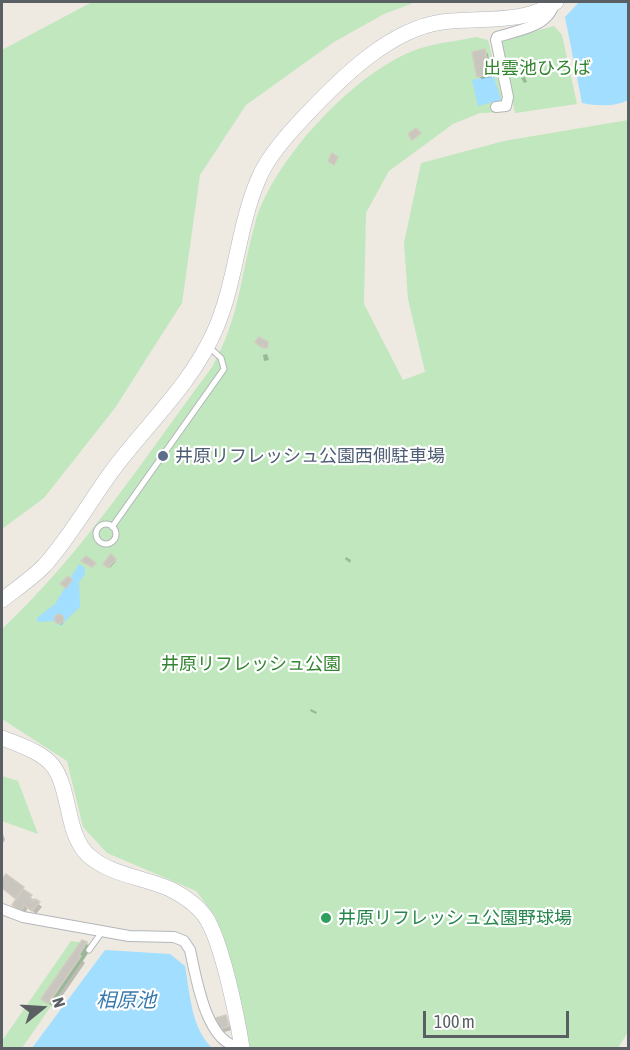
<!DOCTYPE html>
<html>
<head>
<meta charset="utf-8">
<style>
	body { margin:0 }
	#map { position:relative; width:630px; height:1050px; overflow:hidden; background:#eeeae2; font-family:"Asap Condensed",sans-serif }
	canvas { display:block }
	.frame { position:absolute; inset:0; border:3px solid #5a5f64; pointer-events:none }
	.north { position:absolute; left:12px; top:978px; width:60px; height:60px; -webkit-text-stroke:4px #fff; paint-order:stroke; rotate:72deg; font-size:16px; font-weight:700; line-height:24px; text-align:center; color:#5a5f64 }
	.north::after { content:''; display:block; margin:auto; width:21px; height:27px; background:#5a5f64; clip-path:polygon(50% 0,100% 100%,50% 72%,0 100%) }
	.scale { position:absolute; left:423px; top:1011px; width:146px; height:27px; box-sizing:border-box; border:3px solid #5a5f64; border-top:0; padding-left:8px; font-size:18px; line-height:21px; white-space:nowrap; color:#5a5f64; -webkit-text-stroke:4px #fff; paint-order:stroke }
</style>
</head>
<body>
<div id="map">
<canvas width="630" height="1050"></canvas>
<div class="frame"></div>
<div class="north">N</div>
<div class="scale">100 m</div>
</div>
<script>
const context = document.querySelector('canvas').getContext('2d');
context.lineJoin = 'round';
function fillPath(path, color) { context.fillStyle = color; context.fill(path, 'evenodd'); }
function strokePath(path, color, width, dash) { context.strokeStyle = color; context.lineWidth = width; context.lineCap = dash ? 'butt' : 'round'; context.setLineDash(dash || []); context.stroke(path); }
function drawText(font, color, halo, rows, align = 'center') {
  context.font = font + ' "Asap Condensed","Noto Sans JP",sans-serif'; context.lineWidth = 4.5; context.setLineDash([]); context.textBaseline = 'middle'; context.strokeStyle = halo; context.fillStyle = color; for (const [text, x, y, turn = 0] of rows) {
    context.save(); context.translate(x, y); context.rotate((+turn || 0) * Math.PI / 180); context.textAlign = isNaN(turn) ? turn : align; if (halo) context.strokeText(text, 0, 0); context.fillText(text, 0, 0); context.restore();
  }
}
const green = new Path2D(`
	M92,2H416L384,14L334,42L246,105L200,175L182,303L115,408L44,498L2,529V50Z
	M554,26L562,35L577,104L515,113L500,41Z
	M476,37L488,40L506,112L480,113L453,124L389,171L366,213L364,304L403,380L425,372L408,299L404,243L421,163L504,141L628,120V1032L618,1048H248L215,916L196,891L107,853L83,827L67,761L2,719V629C84,552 145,457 212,367C240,317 240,277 255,224C271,162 356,70 418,49C436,43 457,41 476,37Z
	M2,776L18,781L38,834L2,821Z
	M71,941L94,944L22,1048H2V1041Z`);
const water = new Path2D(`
	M579,2H628V100C616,107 596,106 582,103L565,17Z
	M490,65L501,100L478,106L472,80L492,76Z
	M79,564L85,568V574L79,582L80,607L60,626L53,621L38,622L37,618L55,604Z
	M105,950L170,954L185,966C190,993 191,1028 212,1048H32Z`);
const shadow = new Path2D(`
	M484,51L488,54L492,77L482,79L478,76Z
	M525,77L527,82L524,83L521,78Z
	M267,354L269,360L264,361L263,355Z
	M111,556L116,561L110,568L105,564Z
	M346,557L351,560L350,563L345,559Z
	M58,616L64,620L62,625L56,621Z
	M311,709L317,712L316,714L310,711Z
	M2,831L5,840L2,844Z
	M2,876L4,879L6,876L42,907L36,914L28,907L25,914L18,908V900L2,887Z
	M86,943L91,949L83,961L85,963L54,1008L43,998Z
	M226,1017L232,1030L224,1032L221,1028Z`);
const building = new Path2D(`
	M485,49L490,74L477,77L472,52Z
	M416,128L421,133L412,140L408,134Z
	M332,153L338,157L334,165L328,161Z
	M259,337L268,342V347L263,348V345L261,347L255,342Z
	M111,554L116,559L108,568L103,564Z
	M86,556L96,563L92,567L81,561Z
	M68,576L72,580L66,588L60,584Z
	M54.5 619a4.5 4.5 0 1 1 9 0a4.5 4.5 0 1 1-9 0Z
	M6,874L24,887L16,899L2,888V879Z
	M23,889L32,895L29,898L33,901L35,899L40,902L32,911L24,905L21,912L12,905Z
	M82,940L87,942L79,955L81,956L48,1004L41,999Z
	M226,1015L229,1026L220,1029L216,1018Z`);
const lane = new Path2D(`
	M96 534a10 10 0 1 1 20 0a10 10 0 1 1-20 0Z
	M112,527L224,369L221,358L208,346
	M89,950L99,936`);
const street = new Path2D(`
	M496,107L506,106L508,97L496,40L497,37C518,30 549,27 554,3
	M2,909L23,917L129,936L174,937L184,941L190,950C196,976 206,1047 242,1047`);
const secondary = new Path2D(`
	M2,600C16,589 31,579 44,566C71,536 91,499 115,467C150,421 193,382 216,328C236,281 238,227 258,180C267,157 289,133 306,115C341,78 390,29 442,22C482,17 522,25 556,2
	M2,738C59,759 58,764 71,821C74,833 78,845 87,854C109,875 143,877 170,889C184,896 200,907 208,921C223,948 237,1016 242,1048`);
const markers = [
	[163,456,6,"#5c6f8a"],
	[326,918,6,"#2e9e5b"]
];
const parkNames = [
	["出雲池ひろば",537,68],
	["井原リフレッシュ公園",251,664]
];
const serviceNames = [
	["井原リフレッシュ公園西側駐車場",175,456]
];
const leisureNames = [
	["井原リフレッシュ公園野球場",338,918]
];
const waterNames = [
	["相原池",126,1001]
];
fillPath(green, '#c0e7bd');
fillPath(water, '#a1deff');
fillPath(shadow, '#0003');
fillPath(building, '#c9c5bf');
strokePath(building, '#d3cbc0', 1.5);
strokePath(lane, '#b3b6ba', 7);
strokePath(street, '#b3b6ba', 12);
strokePath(secondary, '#b4b8bd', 16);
strokePath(lane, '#fff', 5);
strokePath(street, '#fff', 10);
strokePath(secondary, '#fff', 15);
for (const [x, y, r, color] of markers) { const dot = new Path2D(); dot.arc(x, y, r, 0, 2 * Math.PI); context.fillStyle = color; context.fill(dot); strokePath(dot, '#fff', 2); }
drawText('18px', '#338530', '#fff', parkNames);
drawText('18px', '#4e5e75', '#fff', serviceNames, 'left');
drawText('18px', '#27864d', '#fff', leisureNames, 'left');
drawText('italic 20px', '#377aad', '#fff', waterNames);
</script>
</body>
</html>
